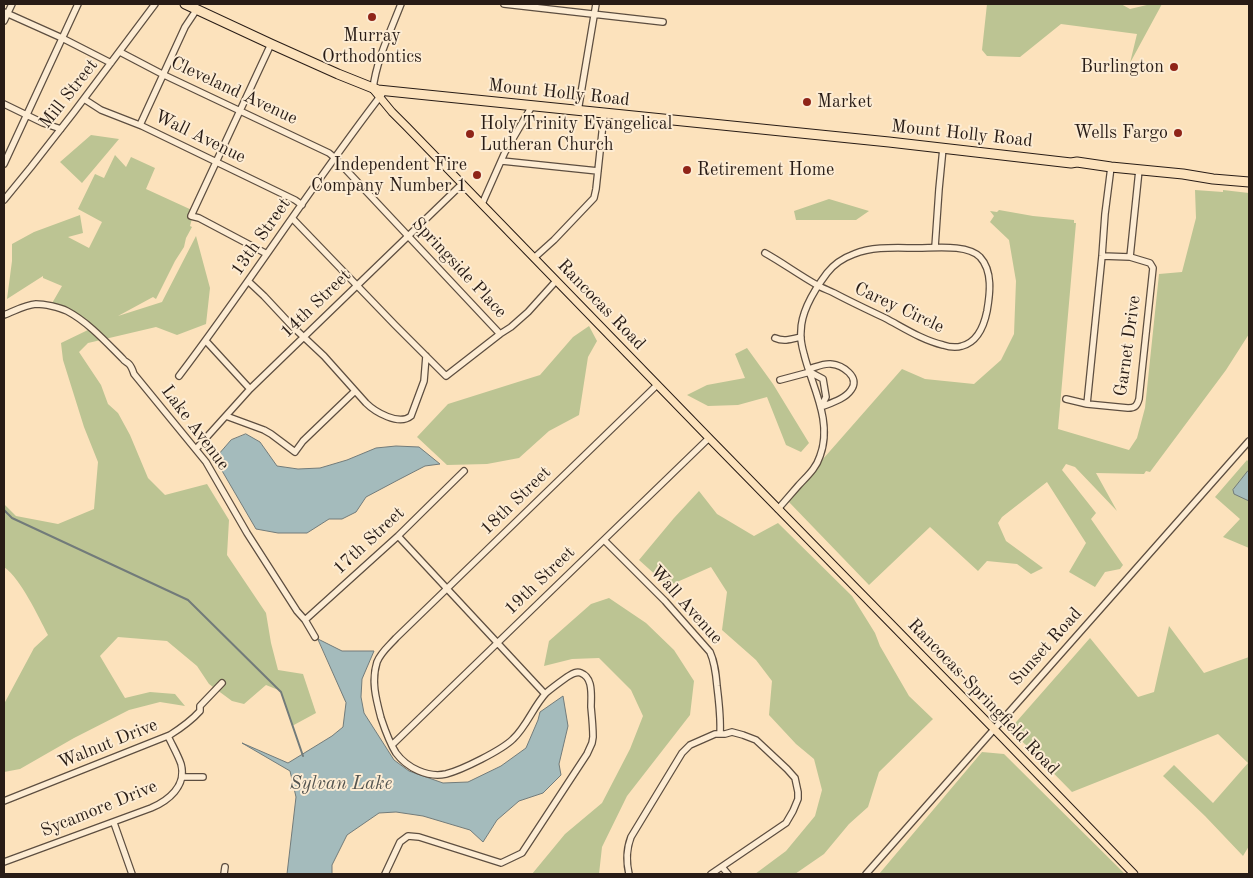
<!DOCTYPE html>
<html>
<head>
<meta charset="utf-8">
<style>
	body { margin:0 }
	#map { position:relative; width:1253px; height:878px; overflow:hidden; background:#fce2bc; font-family:"Old Standard TT",serif }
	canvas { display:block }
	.frame { position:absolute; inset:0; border:5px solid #281c16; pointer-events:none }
</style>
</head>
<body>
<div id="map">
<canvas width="1253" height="878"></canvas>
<div class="frame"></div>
</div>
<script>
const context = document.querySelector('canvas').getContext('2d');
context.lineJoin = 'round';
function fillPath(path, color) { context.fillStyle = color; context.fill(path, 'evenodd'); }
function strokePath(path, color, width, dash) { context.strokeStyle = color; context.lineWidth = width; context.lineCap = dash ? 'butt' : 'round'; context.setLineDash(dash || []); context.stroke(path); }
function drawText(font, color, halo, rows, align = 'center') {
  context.font = font + ' "Old Standard TT",serif'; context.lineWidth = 4; context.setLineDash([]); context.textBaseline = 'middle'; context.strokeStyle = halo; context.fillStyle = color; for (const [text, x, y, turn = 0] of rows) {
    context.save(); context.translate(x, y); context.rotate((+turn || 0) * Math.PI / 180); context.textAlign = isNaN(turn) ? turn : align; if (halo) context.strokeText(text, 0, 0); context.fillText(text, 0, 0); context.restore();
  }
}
const green = new Path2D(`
	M987,4H1121L1130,9L1151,4H1162L1130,63L1137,34L1061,24L1020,57L987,56L982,50Z
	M91,135L119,139L82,183L60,162Z
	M115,155L126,167L131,157L155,168L146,189L194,211L190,226L192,227L186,238L184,247L175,261L156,299L153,297L118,316L162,302L196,236L210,288L206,324L177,335L156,327L88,343L79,352L101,385L108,404L118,413L130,435L148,478L165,495L207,484L229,520L227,555L266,613L271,643L278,670L303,674L316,713L292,726L281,691L266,685L244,704L232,701L209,684L197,666L167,641L118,637L100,656L125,698L150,692L175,694L185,706L160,702L129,710L74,738L20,769L4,772V704L34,648L48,635C38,616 21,579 4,567V504L16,516L58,524L94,509L98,462L84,427L63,360L61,343L90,329L82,321L51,305L62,286L43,278V276L7,299L12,261V244L34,232L80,215L83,233L68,237L89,248L102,222L78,209L95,174L104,178Z
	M1195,190L1223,192V190L1249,193V334L1226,370L1150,472L1146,471L1144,474L1096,473L1117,511L1075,467L1066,464L1062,470L1096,513L1091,519L1123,565L1120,569L1105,572L1095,587L1069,572L1086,543L1047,482L1002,517L998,523L1006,541L1043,568L1031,574L1017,564L987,561L978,571L930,527L869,585L787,500L902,369L925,379L974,384L1001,360L1014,334L1016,281L1009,240L990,222L994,216L990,211L997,212L999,210L1033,216L1074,220V223H1076L1058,429L1129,450L1137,438L1145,408L1159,274L1182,272L1196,218Z
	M829,199L869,211L856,220H796L794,211Z
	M589,326L597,341L588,357L579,415L549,431L519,458L487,464L447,465L417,437L448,404L540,375L573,337Z
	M747,348L773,384L809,443L801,452L786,445L767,397L738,405L708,406L687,395L707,385L745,378L735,354Z
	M1247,460L1249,462V548L1223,537L1240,519L1215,497Z
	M699,491L717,514L754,536L778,523L852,596L875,633L880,646L909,696L933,719L879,772L868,807L849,824L824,854L795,874H755L786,851L815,816L822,790L814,759L796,744L769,715L772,681L756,660L722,630L727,592L711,567L668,586L639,560L674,518Z
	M609,598L646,623L674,650L694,681L690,715L627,796L602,847L599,874H532L565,834L602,803L630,749L643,716L631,690L599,658L572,659L544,666L549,641L591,604Z
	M1169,626L1204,673L1249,657V846L1243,856L1205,816L1163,776L1174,765L1213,803L1248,763L1218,734L1072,792L1010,729L1090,638L1138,697L1154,692Z
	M982,752L1004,754L1125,874H879Z`);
const water = new Path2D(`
	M246,434L260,442L277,466L298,469L320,468L347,460L376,448L396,446L419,447L440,464L425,466L398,480L366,497L356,512L342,519H329L307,533H278L256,529L221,469L218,455L231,440Z
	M1248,471H1249V501L1234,494L1233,490Z
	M318,639L342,651H374L362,679L361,697L364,713L394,760L409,771L443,783L468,782L501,766L526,748L538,720L540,712L563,696L568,726L559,764L561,775L543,793L519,801L497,820L483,842L470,830L423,816L396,812L379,813L347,835L332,865V874H287L296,797L290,771L242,743L288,763L332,736L343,727L346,703Z`);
const stream = new Path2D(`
	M4,510L12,518L188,600L281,692L303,756`);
const minor = new Path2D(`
	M504,4L663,22
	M4,12L62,38L111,63
	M4,21L12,4
	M120,52L162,74L329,153L335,158L500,334
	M373,89C376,61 391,30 401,4
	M84,99L101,110L142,126L295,200L302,205
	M4,104L43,123L61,129
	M578,111L596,4
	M140,125L185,27L197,9
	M502,161L598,171
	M4,164L78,4
	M4,200L31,167L74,112L155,4
	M482,204L505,152L532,106
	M292,218L395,325L446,376L500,334L511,327L528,312L556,281
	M935,247L939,189L943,148
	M765,253C783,263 799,275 817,285C822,288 828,290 834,293C851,302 868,310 885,318C904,328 922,340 943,345C949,347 956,348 962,346C977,342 984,326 987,311C990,294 993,271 980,257C967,244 935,248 918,248C897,248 874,246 854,254C843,258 834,264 827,273C815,289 801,311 801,331C800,339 802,347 804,354C812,387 833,421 820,456C816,469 806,477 798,486C791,494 785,501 778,509
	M267,254L199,218L191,216L271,44
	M1130,257L1139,170
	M534,258L554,240L594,198L596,189L604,114
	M248,281L264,296L292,326L324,356L366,403C375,412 399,426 411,416L424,381L426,356
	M4,315C15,311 24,305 36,304C44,304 59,307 67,311C88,322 106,342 123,359C124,361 127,362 129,364C131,366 133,371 134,374L206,462L247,533L297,611L305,620L315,637
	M775,338C784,342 792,339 801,337
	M206,341L250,389
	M809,369C816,367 824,363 831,364C842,365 861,377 851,390C845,399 831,403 821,407
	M179,376C249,284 311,186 382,94
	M780,380L810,372L823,379L826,397L821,407
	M1066,399L1087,404L1128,408C1135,408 1137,406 1139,399L1153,268L1150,263L1130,257L1102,256
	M1087,404L1102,256L1105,214L1111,167
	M226,416L264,430L271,434L295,452L303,441L355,391
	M196,449L250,389L462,184
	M398,536L545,694
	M604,540L665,601L710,652C715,663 716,674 717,686C719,702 721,718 720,734
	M305,620L398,536L464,471
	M392,745L709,438
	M182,777H203
	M4,801L170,735C181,728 191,721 200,711V706L222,683
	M114,823L132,874
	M4,862L151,808C168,801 187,786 181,764C178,755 172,745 168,736
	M722,867L728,874
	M224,874L225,867
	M385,874L400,842L408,836L419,837L501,863L522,853L587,754L592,743L593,737C593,727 592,717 591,707C591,700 592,692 590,684C589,680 586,675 581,673C576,671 572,674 567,677C560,682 553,687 546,693C533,707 527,726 513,739C502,750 462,770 446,774C428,778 407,768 396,753C389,742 385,730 381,718C376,699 371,681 377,662C381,652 389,646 396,638L657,385
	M629,874C626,861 626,850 631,837L682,753L690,745L715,734H725L732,732L743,735L756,740L787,769L795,778L798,792V799L793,811L786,823L711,874
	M866,874C993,729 1122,586 1249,441`);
const major = new Path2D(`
	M373,89L392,112L407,127L709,438L994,729L1134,874`);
const highway = new Path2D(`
	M185,4L271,44L338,74L378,90L889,142L1071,163L1077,162L1111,167L1183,174L1213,179L1249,182`);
const markers = [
	[372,17,5,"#8f2418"],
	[1174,67,5,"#8f2418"],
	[807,102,5,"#8f2418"],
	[1178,133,5,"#8f2418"],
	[470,134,5,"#8f2418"],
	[687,170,5,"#8f2418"],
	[477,175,5,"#8f2418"]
];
const poiNames = [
	["Murray",372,36,"center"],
	["Orthodontics",372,57,"center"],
	["Burlington",1164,67],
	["Market",817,102,"left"],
	["Holy Trinity Evangelical",480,124,"left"],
	["Lutheran Church",480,145,"left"],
	["Wells Fargo",1168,133],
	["Independent Fire",467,165],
	["Company Number 1",467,186],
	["Retirement Home",697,170,"left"]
];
const streetNames = [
	["Cleveland Avenue",234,91,25],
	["Mount Holly Road",559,93,6],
	["Mill Street",69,94,-52],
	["Mount Holly Road",962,134,6],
	["Wall Avenue",200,137,26],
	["13th Street",261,237,-55],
	["Springside Place",459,268,47],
	["14th Street",316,304,-44],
	["Rancocas Road",601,305,46],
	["Carey Circle",899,308,25],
	["Garnet Drive",1128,346,-82],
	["Lake Avenue",195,428,53],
	["18th Street",516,501,-44],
	["17th Street",369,541,-43],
	["19th Street",540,581,-44],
	["Wall Avenue",686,605,48],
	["Sunset Road",1046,647,-48],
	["Rancocas-Springfield Road",983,697,46],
	["Walnut Drive",108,744,-22],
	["Sycamore Drive",99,809,-22]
];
const waterNames = [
	["Sylvan Lake",341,784]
];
fillPath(green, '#bcc493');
fillPath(water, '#a4bbbc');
strokePath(water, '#727b7a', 1);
strokePath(stream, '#727b7a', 2);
strokePath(minor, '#5d4e40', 8);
strokePath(major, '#281c16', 9);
strokePath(highway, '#281c16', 11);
strokePath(minor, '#fdecd3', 5.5);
strokePath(major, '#fce2bc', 7);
strokePath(highway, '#fce2bc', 9);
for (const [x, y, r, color] of markers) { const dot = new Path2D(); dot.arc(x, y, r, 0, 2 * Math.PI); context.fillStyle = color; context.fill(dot); strokePath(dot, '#fdecd3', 2); }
drawText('18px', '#281c16', '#fdecd3', poiNames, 'right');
drawText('18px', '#281c16', '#fdecd3', streetNames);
drawText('italic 19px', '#535450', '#fdecd3', waterNames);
</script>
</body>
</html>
